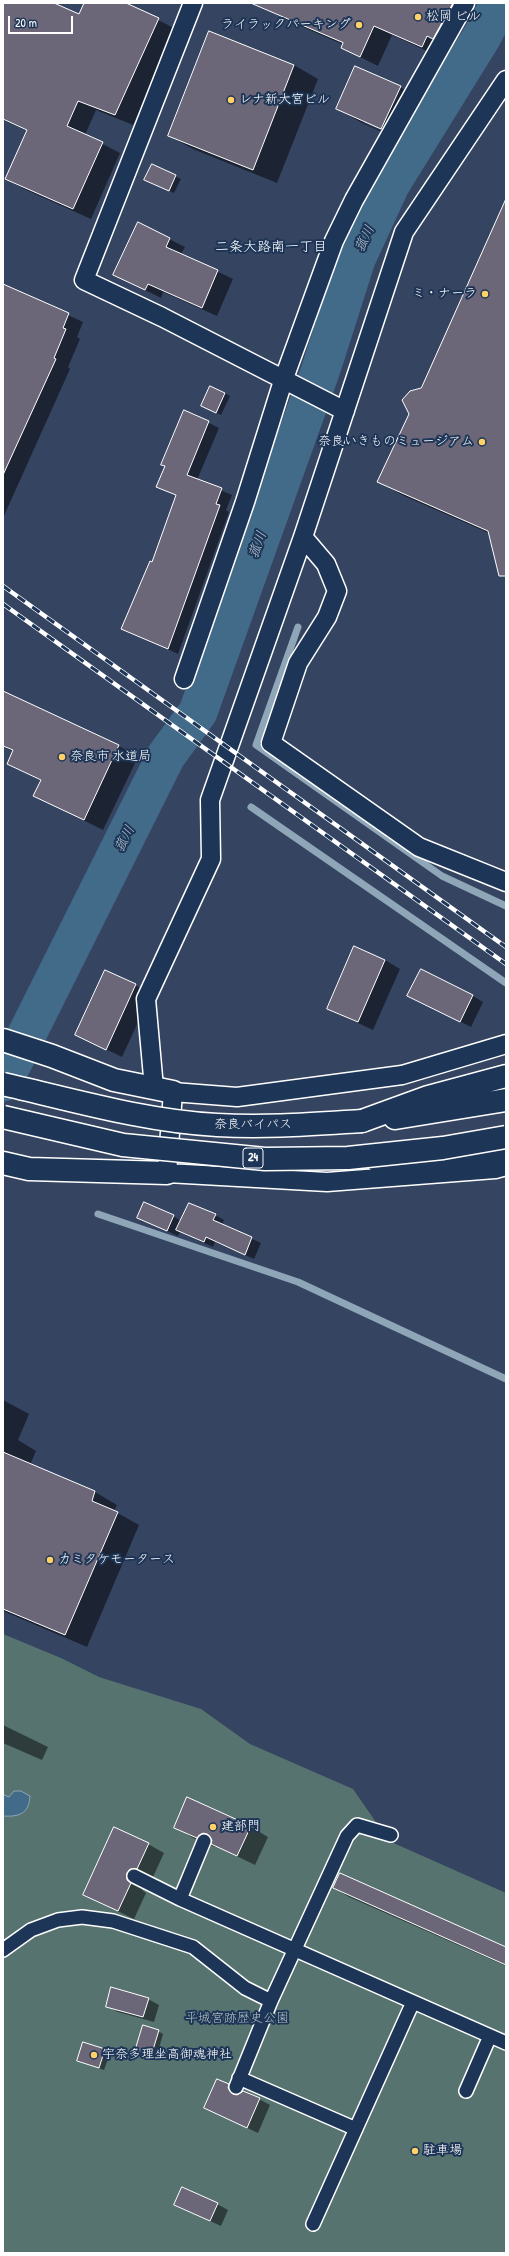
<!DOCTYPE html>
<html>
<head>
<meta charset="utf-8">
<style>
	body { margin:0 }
	#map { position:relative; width:509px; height:2256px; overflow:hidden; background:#354461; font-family:"Patrick Hand",sans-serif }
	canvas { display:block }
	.frame { position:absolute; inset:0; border:4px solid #fff; pointer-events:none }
	.scale { position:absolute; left:8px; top:16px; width:65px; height:18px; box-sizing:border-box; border:2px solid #fff; border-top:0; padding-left:5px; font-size:12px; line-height:14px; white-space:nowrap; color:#fff; -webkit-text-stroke:3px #1d3557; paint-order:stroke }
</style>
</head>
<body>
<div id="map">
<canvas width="509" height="2256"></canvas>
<div class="frame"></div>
<div class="scale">20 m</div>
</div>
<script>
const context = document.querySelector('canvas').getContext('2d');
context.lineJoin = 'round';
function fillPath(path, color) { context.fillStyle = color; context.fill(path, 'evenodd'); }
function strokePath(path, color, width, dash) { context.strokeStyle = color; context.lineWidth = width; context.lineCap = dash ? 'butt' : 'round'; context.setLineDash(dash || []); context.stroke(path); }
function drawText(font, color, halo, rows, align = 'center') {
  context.font = font + ' "Patrick Hand","Klee One",sans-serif'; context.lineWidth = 4; context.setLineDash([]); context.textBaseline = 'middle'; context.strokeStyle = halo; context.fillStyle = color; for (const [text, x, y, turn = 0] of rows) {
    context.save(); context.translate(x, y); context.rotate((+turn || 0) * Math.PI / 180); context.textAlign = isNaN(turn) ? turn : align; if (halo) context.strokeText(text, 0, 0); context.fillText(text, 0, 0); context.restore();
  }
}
const green = new Path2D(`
	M3,1634L61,1658L99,1677L201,1709L250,1744L353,1789L389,1841L506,1893V2253H3Z`);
const water = new Path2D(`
	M3,1790L4,1795L9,1797L14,1791H21L30,1796C29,1814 19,1817 3,1816Z`);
const shadow = new Path2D(`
	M3,3H52L80,16L85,3H124L176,29L133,125L96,110L85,135L120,153L91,219L24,189L6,179L28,131L3,120Z
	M272,3H448L470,15L451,48L445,46L440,57L392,35L378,66L342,48L344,45L287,20L269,10Z
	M294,65L318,79L277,183L193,149L169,136Z
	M400,87L427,102L409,144L364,124L337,109ZM364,121L386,130L385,132L364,123Z
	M152,165L181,179L174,193L151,183Z
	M506,201V566L491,534L402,495L379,481Z
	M169,239L185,247L181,254L233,279L217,316L163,292L161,298L115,275Z
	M3,285L83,322L77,337L80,339L68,367L70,369L3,518Z
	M225,393L230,396L221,415L202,406Z
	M185,411L219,428L197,480L232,495L226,510L229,512L178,654L122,628L152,563L177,496L158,487Z
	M3,694L119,746L138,757L103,830L35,796L41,781L8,764L14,752L3,747Z
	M385,960L400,969L373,1030L328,1009Z
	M135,985L151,994L122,1057L77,1035Z
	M408,996H473L483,1002L471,1027Z
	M189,1204L215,1215L224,1220L222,1225L261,1243L254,1259L215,1242L213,1247L180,1232L178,1236L139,1218L173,1216L181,1221Z
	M3,1400L29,1414L18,1440L36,1451L30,1465L95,1492L117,1505L114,1511L139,1525L87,1647L3,1611Z
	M3,1725L48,1747L42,1760L3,1743Z
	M175,1827H251L268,1837L255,1865L216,1846L215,1847L193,1838Z
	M148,1844L164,1853L153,1877H146L142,1882V1890L146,1893L134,1919L84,1895Z
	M334,1888L506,1948V1966L349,1897Z
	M148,1999L159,2005L154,2022L118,2012L107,2006Z
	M158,2031L163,2034L157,2055L137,2048Z
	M105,2050L110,2053L104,2070L84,2063Z
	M228,2085L239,2091V2095L259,2099L270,2105L258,2133L205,2108Z
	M217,2204L228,2210L221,2226L175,2205Z`);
const stream = new Path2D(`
	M298,627L256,745L442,876L506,906
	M251,807L506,983
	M98,1214L298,1282L506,1379`);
const river = new Path2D(`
	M3,1082L166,756L198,712L321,369L356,259L390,185L481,38L500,3`);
const building = new Path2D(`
	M3,3H54L79,14L84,3H126L159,18L115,115L78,101L67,126L103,142L73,209L5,179L27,130L3,119Z
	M251,3H453L433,39L427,36L422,47L374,26L360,57L341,48L343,43Z
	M209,31L294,65L253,170L168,136Z
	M355,66L401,86L381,129L336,109Z
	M152,164L176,175L169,191L144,180Z
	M506,199V576H499L488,531L377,482L409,414L402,400L410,391L421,388Z
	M138,222L170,238L166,247L218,270L202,308L148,284L145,290L113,275Z
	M3,284L69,313L63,328L66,329L54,358L56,359L3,475Z
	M210,386L225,393L216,413L201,406Z
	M184,410L209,421L187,475L222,488L216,504L220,505L168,649L121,629L150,561L152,562L176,495L156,487L165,466L161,465Z
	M3,691L119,745L84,820L33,796L41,780L7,764L13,750L3,746Z
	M354,946L385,960L358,1022L327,1009Z
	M421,969L473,995L460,1022L407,996Z
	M105,970L136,984L106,1050L75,1035Z
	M144,1202L174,1215L167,1231L137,1218Z
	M189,1203L216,1214L213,1220L252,1237L245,1255L206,1237L204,1242L176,1230Z
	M3,1452L95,1491L92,1501L118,1512L65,1635L3,1609Z
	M187,1797L251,1826L237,1856L211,1844L212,1840L207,1834L203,1833L197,1838L174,1828Z
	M114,1827L149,1843L137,1869H130L127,1873V1880L131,1883L118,1911L83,1895Z
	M340,1873L506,1947V1965L333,1888Z
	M111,1987L149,1998L143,2017L106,2007Z
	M143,2025L159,2030L152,2053L136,2048Z
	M83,2042L105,2049L99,2068L77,2061Z
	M217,2079L229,2084L228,2088L233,2094L237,2095L243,2091L260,2098L247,2128L204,2108Z
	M182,2187L218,2203L210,2221L174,2205Z`);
const pedestrian = new Path2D(`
	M134,1876L180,1899L506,2043
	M180,1899L204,1841
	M3,1950L31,1930L58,1920L82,1917L113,1921L193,1947L245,1988L271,2001
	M239,2078L356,2129
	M236,2087L271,2001L347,1836L357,1825L391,1835
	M466,2091L490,2036
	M313,2224L413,2002`);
const minor = new Path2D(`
	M193,3L84,280L162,317L345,411
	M303,537L326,564L337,591L327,617L298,663L271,743L419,847L506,882
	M184,679L245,502L283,381L334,241L354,200L465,3
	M506,1044L402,1075L237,1097L173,1092L167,1173L327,1182L495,1169L506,1166
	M154,1088L146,999L211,859L210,800L303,537L404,232L506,80`);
const trunk = new Path2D(`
	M3,1040L52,1056L114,1080L173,1092
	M395,1118L506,1100
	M362,1121L428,1097L506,1076
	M376,1160C421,1164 463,1165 506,1154
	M3,1163L29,1169L167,1173`);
const rail = new Path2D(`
	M3,586L506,947
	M3,604L506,964`);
const trunkBridge = new Path2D(`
	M3,1084C73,1100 144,1121 217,1125C265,1128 314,1124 362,1121
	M3,1117L123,1145L265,1159L348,1158L443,1148L506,1137`);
const markers = [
	[418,17,4,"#ffd166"],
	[359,25,4,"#ffd166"],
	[231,100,4,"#ffd166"],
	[485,294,4,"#ffd166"],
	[482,442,4,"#ffd166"],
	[62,757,4,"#ffd166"],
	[50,1560,4,"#ffd166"],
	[213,1827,4,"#ffd166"],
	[94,2055,4,"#ffd166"],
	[415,2151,4,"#ffd166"]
];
const shields = [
	[253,1158,20]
];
const shieldNames = [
	["24",253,1158]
];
const poiNames = [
	["松岡 ビル",426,17],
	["ライラックパーキング",351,25,"right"],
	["レナ新大宮ビル",239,100],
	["ミ・ナーラ",477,294,"right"],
	["奈良いきものミュージアム",474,442,"right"],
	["奈良市 水道局",70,757],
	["カミタケモータース",58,1560],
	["建部門",221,1827],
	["宇奈多理坐高御魂神社",102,2055],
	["駐車場",423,2151]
];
const streetNames = [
	["奈良バイパス",253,1125]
];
const parkNames = [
	["平城宮跡歴史公園",237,2019]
];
const waterNames = [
	["菰川",365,239,-65],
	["菰川",258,545,-70],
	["菰川",125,839,-63]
];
const neighbourhoodNames = [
	["二条大路南一丁目",271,247]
];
fillPath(green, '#567370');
fillPath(water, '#426b89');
strokePath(water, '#8ea6b8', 1);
fillPath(shadow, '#0007');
strokePath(stream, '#8ea6b8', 7);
strokePath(river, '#426b89', 39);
fillPath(building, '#6c6778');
strokePath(building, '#fff', 1);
strokePath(pedestrian, '#fff', 16);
strokePath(minor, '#fff', 21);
strokePath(trunk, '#fff', 25);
strokePath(pedestrian, '#1d3557', 13);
strokePath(minor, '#1d3557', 18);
strokePath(trunk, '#1d3557', 22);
strokePath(rail, '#fff', 4.5);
strokePath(rail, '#1d3557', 3, [9]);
strokePath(trunkBridge, '#fff', 25, []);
strokePath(trunkBridge, '#1d3557', 22);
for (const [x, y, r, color] of markers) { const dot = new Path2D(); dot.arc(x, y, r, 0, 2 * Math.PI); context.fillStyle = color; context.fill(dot); strokePath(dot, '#1d3557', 1.5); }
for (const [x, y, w] of shields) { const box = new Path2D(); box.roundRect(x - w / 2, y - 10, w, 20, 3); context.fillStyle = '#1d3557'; context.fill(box); strokePath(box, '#fff', 1); }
drawText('bold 12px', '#fff', null, shieldNames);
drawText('13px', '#fff', '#1d3557', poiNames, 'left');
drawText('13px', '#fff', '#1d3557', streetNames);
drawText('13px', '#b3c0bf', '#1d3557', parkNames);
drawText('italic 14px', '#b3c4d0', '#1d3557', waterNames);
drawText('14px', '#fff', '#1d3557', neighbourhoodNames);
</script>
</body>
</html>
